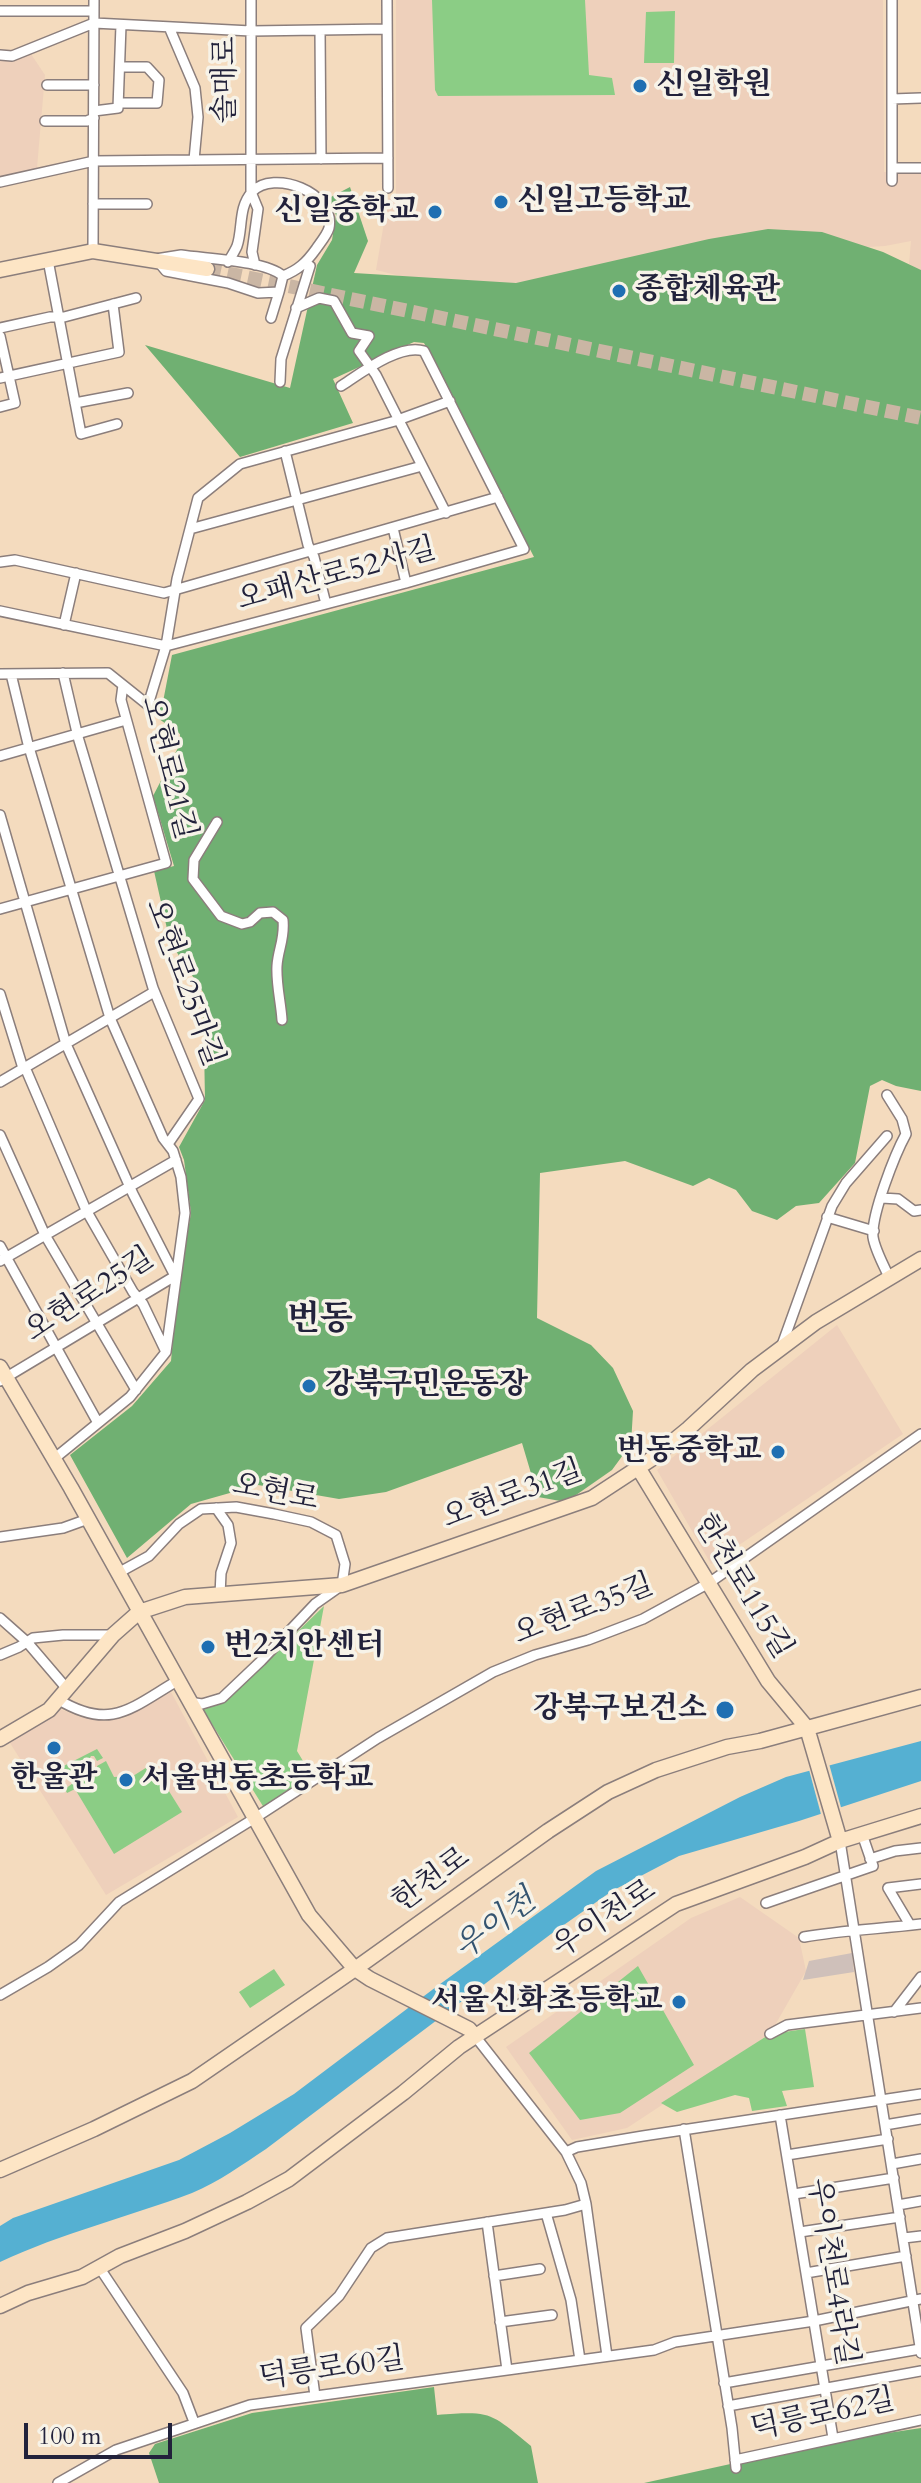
<!DOCTYPE html>
<html>
<head>
<meta charset="utf-8">
<style>
	body { margin:0 }
	#map { position:relative; width:921px; height:2483px; overflow:hidden; background:#f4dbbe; font-family:Cardo,serif }
	canvas { display:block }
	.scale { position:absolute; left:24px; top:2423px; width:148px; height:36px; box-sizing:border-box; border:4px solid #22223b; border-top:0; padding-left:10px; font-size:24px; line-height:28px; white-space:nowrap; color:#22223b; -webkit-text-stroke:6px #f7f3e8; paint-order:stroke }
</style>
</head>
<body>
<div id="map">
<canvas width="921" height="2483"></canvas>
<div class="scale">100 m</div>
</div>
<script>
const context = document.querySelector('canvas').getContext('2d');
context.lineJoin = 'round';
function fillPath(path, color) { context.fillStyle = color; context.fill(path, 'evenodd'); }
function strokePath(path, color, width, dash) { context.strokeStyle = color; context.lineWidth = width; context.lineCap = dash ? 'butt' : 'round'; context.setLineDash(dash || []); context.stroke(path); }
function drawText(font, color, halo, rows, align = 'center') {
  context.font = font + ' Cardo,"Noto Serif KR",serif'; context.lineWidth = 7; context.setLineDash([]); context.textBaseline = 'middle'; context.strokeStyle = halo; context.fillStyle = color; for (const [text, x, y, turn = 0] of rows) {
    context.save(); context.translate(x, y); context.rotate((+turn || 0) * Math.PI / 180); context.textAlign = isNaN(turn) ? turn : align; if (halo) context.strokeText(text, 0, 0); context.fillText(text, 0, 0); context.restore();
  }
}
const built = new Path2D(`
	M396,0H883L884,172L921,174V271L909,264L911,241L885,246L660,259L583,321L376,270L388,199L396,194Z
	M31,54L45,75L37,168L0,176V61H13Z
	M837,1325L903,1434L711,1564L657,1470Z
	M171,1692L238,1817L106,1895L10,1743L60,1709L80,1717L105,1721L125,1718Z
	M740,1897L799,1938L806,1971L770,2034L627,2128L572,2140L506,2047L691,1918Z`);
const industrial = new Path2D(`
	M852,1953L854,1972L803,1980L809,1961Z`);
const green = new Path2D(`
	M432,0H585L589,75L612,78L615,95L438,96L435,90Z
	M675,11L674,63H644L646,12Z
	M324,1606L297,1751L314,1779L266,1811L202,1708L231,1696Z
	M97,1749L103,1758L97,1761L94,1756H91L84,1769C71,1774 58,1779 54,1792H49L46,1783L50,1778L48,1774Z
	M106,1761L114,1777L133,1776L152,1764L182,1812L114,1854L75,1789L67,1793L65,1789L88,1772L92,1773L98,1771L97,1766Z
	M638,1966L694,2065L620,2113L580,2120L529,2053Z
	M274,1969L285,1985L250,2008L239,1992Z
	M805,2029L814,2087L782,2091L787,2106L752,2111L749,2098L735,2095L677,2112L661,2103L770,2034Z`);
const forest = new Path2D(`
	M350,187L368,241L354,273L516,283L709,239L768,229L822,232L883,252L921,270V1091L896,1086L882,1080L870,1086L855,1163L819,1203L796,1206L777,1220L752,1211L736,1190L709,1178L693,1186L625,1161L540,1173L537,1318L591,1345L613,1368L633,1411L631,1444L612,1470L566,1502L538,1497L522,1443L386,1492L339,1499L258,1485L191,1504L127,1558L70,1455L132,1406L171,1361L177,1293L191,1213L184,1160L179,1147L205,1100L203,992L170,942L154,871L174,866L153,796L180,744V734L148,711L162,707L172,655L534,557L424,343L414,342L333,379L353,423L240,457L145,345L290,388L317,265L332,240L336,215L327,199Z
	M434,2387L437,2415C492,2411 489,2412 531,2446L538,2483H159L149,2453L155,2444L252,2413Z
	M921,2428V2483H644L835,2441Z`);
const water = new Path2D(`
	M921,1741V1781L799,1821L679,1856L612,1891L551,1934L266,2149C243,2164 219,2182 192,2193C128,2217 62,2233 0,2262V2226L13,2218L179,2160L230,2133L294,2094L436,1987L596,1871L740,1797L786,1777Z`);
const pier = new Path2D(`
	M828,1760L842,1811L822,1818L808,1766Z`);
const secondaryTunnel = new Path2D(`
	M207,269L921,418`);
const street = new Path2D(`
	M251,0V192L258,209L252,252L255,265
	M387,0L388,188
	M892,0V181
	M0,11H94
	M169,27L195,88L198,117L194,160
	M320,30L321,159
	M0,55L12,56L94,23L251,31L387,29
	M47,85H94
	M892,99L921,98
	M119,103H157L159,80L147,67H120
	M94,111L118,108L121,25
	M45,121H87L94,118
	M892,168H921
	M0,182L94,161L388,158
	M93,204H147
	M93,251L94,0
	M181,255C207,259 265,260 283,276L279,292L258,293L228,283L166,271L156,259Z
	M48,260L81,434L117,424
	M228,262C231,257 235,251 237,246C243,229 238,207 252,192C273,169 336,192 329,228C327,235 320,243 316,249C306,263 298,270 283,276
	M296,308L319,298L334,301L352,333L369,336L359,351L376,375L446,513
	M271,318L279,292
	M0,328L50,317H64L136,298
	M0,336L15,403L0,407
	M0,378L119,352L113,304
	M280,382L281,359L310,266L305,263
	M75,403L128,393
	M285,451L308,545L314,557L326,604
	M393,528L406,583
	M190,529L422,466
	M0,562L15,560L164,593L498,497
	M0,611L166,646L406,583L524,549L424,351C400,343 361,373 341,386
	M64,625L76,573
	M63,673L78,737L153,988L199,1099L168,1144
	M0,674L108,673L148,705L166,646L177,579L198,498L240,464L395,421L450,401
	M11,674L28,744L110,1018L163,1138L173,1151L181,1177L185,1213L166,1352L130,1397L55,1458
	M0,756L126,720
	M0,815L66,1044L133,1194L175,1276
	M217,822L194,860L193,879L221,916L242,924L250,922L260,913L273,912L283,920C285,939 278,949 277,966C276,984 281,1003 282,1020
	M0,909L166,863L121,700L123,685
	M0,994L22,1065L27,1072L86,1210L133,1292L143,1304L166,1352
	M0,1082L154,992
	M887,1095L902,1119L906,1134C895,1154 871,1215 873,1237C875,1250 884,1266 890,1279
	M0,1135L45,1235L136,1390
	M882,1198L898,1199L914,1211L921,1210
	M827,1217L874,1231
	M0,1246L98,1423
	M0,1261L176,1160
	M782,1345L832,1206L846,1183L887,1136
	M0,1381L175,1276
	M216,1508L228,1525L231,1543L221,1573L220,1595
	M0,1537L63,1528L88,1519
	M118,1573L149,1556L179,1524L201,1509L236,1507L274,1514L311,1522L336,1535L345,1564L342,1585L315,1604L261,1661L222,1698L202,1704L189,1702
	M0,1618L27,1642L68,1690
	M0,1655L19,1647L33,1638L63,1635H113
	M59,1700C111,1731 131,1708 177,1681
	M840,1841L921,2353
	M870,1859L895,1851L921,1848
	M766,1903L873,1866L862,1834
	M910,1925L888,1888L921,1884
	M804,1937C843,1930 881,1929 921,1924
	M0,1995L48,1967L79,1945L119,1902L255,1818L378,1738L493,1672L535,1655L588,1640L643,1619L709,1583L921,1434
	M894,2012L921,1977
	M770,2034L787,2025L921,2008
	M475,2036L566,2152L581,2183L586,2204L607,2356
	M780,2115L833,2438
	M885,2125L921,2119
	M684,2129L732,2428L736,2468
	M566,2152L577,2147L643,2136L921,2094
	M787,2155L888,2139
	M892,2164L921,2159
	M794,2194L894,2178
	M898,2205L921,2201
	M546,2213L571,2300L580,2360
	M487,2222L507,2370
	M800,2232L900,2217
	M904,2238L921,2236
	M99,2267L183,2393L194,2422
	M806,2273L906,2256
	M494,2276L540,2269
	M500,2322L552,2315
	M724,2383L920,2349
	M315,2396L306,2328L339,2296L371,2248L387,2238L565,2210L586,2204
	M728,2406L921,2371
	M735,2460L921,2420
	M58,2483L116,2450L250,2405L654,2350L675,2342L814,2321L921,2299`);
const secondary = new Path2D(`
	M0,270L93,251L207,269
	M0,1367L71,1488L309,1915L355,1969L370,1979L469,2029L475,2036
	M639,1469L768,1681L807,1728L840,1841
	M0,1739L49,1710L113,1635L139,1612L185,1597L342,1585L592,1498L650,1460L688,1429L752,1370L816,1322L921,1259
	M0,2170L94,2129L192,2081L355,1969L548,1831L608,1792L656,1770L727,1747L760,1741L921,1697
	M0,2306L28,2293L82,2277L120,2256L185,2231L247,2202L289,2179L403,2093L459,2047L676,1904L805,1857L840,1841L921,1816`);
const markers = [
	[640,86,8,"#1f6fb2"],
	[501,202,8,"#1f6fb2"],
	[435,212,8,"#1f6fb2"],
	[619,291,8,"#1f6fb2"],
	[309,1386,8,"#1f6fb2"],
	[778,1452,8,"#1f6fb2"],
	[208,1647,8,"#1f6fb2"],
	[725,1710,10,"#1f6fb2"],
	[54,1748,8,"#1f6fb2"],
	[126,1780,8,"#1f6fb2"],
	[679,2002,8,"#1f6fb2"]
];
const streetNames = [
	["솔매로",227,80,-90],
	["오패산로52사길",337,576,-15],
	["오현로21길",167,768,76],
	["오현로25마길",183,983,70],
	["오현로25길",90,1296,-33],
	["오현로",275,1494,11],
	["오현로31길",513,1496,-20],
	["한천로115길",742,1587,59],
	["오현로35길",584,1611,-21],
	["한천로",432,1881,-36],
	["우이천로",605,1920,-33],
	["우이천로4라길",831,2272,81],
	["덕릉로60길",332,2370,-8],
	["덕릉로62길",823,2416,-12]
];
const poiNames = [
	["신일학원",656,86],
	["신일고등학교",517,202],
	["신일중학교",419,212,"right"],
	["종합체육관",635,291],
	["강북구민운동장",325,1386],
	["번동중학교",762,1452,"right"],
	["번2치안센터",224,1647],
	["강북구보건소",707,1710,"right"],
	["한울관",54,1779,"center"],
	["서울번동초등학교",142,1780],
	["서울신화초등학교",663,2002,"right"]
];
const waterNames = [
	["우이천",496,1926,-37]
];
const quarterNames = [
	["번동",320,1321]
];
fillPath(built, '#eed0bb');
fillPath(industrial, '#cfc0ba');
fillPath(green, '#8bcd85');
fillPath(forest, '#70b072');
fillPath(water, '#55b0d2');
fillPath(pier, '#f4dbbe');
strokePath(secondaryTunnel, '#cab6a4', 14, [14, 7]);
strokePath(street, '#8b7e7c', 12);
strokePath(secondary, '#8b7e7c', 17);
strokePath(street, '#fff', 9);
strokePath(secondary, '#fde5c5', 14);
for (const [x, y, r, color] of markers) { const dot = new Path2D(); dot.arc(x, y, r, 0, 2 * Math.PI); context.fillStyle = color; context.fill(dot); strokePath(dot, '#f7f3e8', 3); }
drawText('30px', '#22223b', '#f7f3e8', streetNames);
drawText('bold 30px', '#22223b', '#f7f3e8', poiNames, 'left');
drawText('italic 32px', '#345470', '#f7f3e8', waterNames);
drawText('bold 34px', '#22223b', '#f7f3e8', quarterNames);
</script>
</body>
</html>
